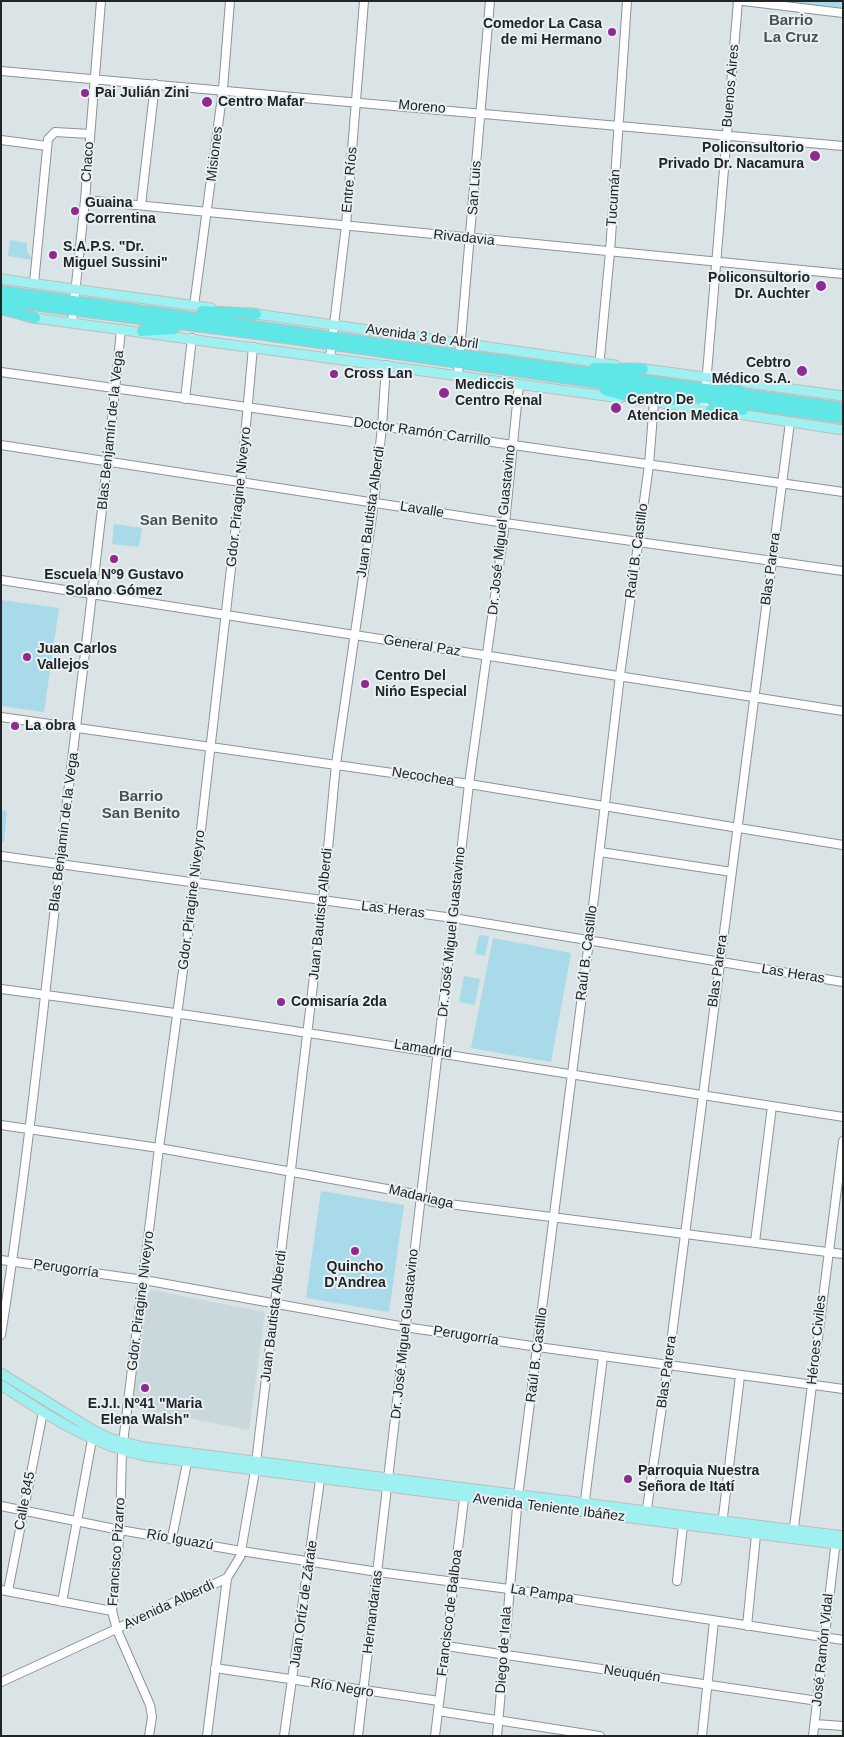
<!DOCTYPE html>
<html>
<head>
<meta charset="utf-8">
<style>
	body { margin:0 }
	#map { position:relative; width:844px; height:1737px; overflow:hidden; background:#dae3e5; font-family:Arial,sans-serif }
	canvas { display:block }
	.frame { position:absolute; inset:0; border:2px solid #222526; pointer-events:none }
</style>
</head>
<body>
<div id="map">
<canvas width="844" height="1737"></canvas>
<div class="frame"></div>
</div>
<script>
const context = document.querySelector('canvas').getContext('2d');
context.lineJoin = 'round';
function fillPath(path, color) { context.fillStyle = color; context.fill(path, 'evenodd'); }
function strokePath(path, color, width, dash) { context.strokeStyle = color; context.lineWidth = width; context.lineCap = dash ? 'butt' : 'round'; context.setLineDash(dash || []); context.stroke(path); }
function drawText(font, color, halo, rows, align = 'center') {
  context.font = font + ' Arial,sans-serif'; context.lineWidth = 4; context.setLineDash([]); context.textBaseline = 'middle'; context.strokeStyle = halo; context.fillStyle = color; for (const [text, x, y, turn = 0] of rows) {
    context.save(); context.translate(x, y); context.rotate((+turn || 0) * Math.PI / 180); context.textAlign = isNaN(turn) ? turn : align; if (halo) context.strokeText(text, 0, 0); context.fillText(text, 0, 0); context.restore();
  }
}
const built = new Path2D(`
	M151,1290L265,1312L249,1430L132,1407L147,1295Z`);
const green = new Path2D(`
	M752,1H843V11Z
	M10,240L27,243V250L32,260L8,256Z
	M114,524L142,528L139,547L112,544Z
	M1,600L59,608L44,712L1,706Z
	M1,810L7,811L4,842H1Z
	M479,935L489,936L485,956L475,954Z
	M493,938L571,953L551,1062L471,1048Z
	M464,976L480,979L475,1005L459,1002Z
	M321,1191L404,1205L389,1312L306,1298Z`);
const minor = new Path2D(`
	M743,1L843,13
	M1,71L843,146
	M1,140L47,146
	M85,200L843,274
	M141,205L155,84
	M34,283L48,139L55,132L90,134
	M194,306L223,89L230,1
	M72,322L85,200L101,1
	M330,358L346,225L364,1
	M599,368L610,252L627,1
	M1,372L843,492
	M458,374L490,1
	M185,399L192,338
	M704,409L738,1
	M1,445L505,523L843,571
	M1,580L843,711
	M1,717L469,784L843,845
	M600,852L732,872
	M1,856L453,918L843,982
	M1,989C283,1026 562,1074 843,1117
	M1,1125L159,1148L409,1193L433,1202L843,1254
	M755,1242L772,1106
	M1,1260L144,1280L405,1327L538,1347L843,1389
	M1,1335C28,1164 45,991 65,819C84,656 106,493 121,329
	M1,1506L120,1530L241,1551L378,1572L509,1589L843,1640
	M584,1508L603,1357
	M646,1515L668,1366L790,422
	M722,1525L740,1376
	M793,1535L843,1141
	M172,1538L187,1463
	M677,1581L683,1525
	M1,1590L112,1611
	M8,1591L43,1412
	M62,1602L92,1440
	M747,1626L756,1535
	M446,1646L818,1701
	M215,1668L439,1701
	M1,1682L227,1578L240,1557L255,1471L323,901L336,764L374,502L382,427L386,365
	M438,1711L600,1736
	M815,1724L843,1726
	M149,1736L152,1717L150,1705L117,1630L112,1611L120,1530L122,1451L159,1148L195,882L241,481L253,347
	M207,1736L227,1578
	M284,1736L321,1473
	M358,1736L469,784L505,523L519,384
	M435,1736L465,1491
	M497,1736L518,1496L589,941L620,675L649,465L654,402
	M702,1736L714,1621
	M813,1736L836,1540`);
const major = new Path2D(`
	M1,279L211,308
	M249,313L615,365
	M28,317L620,398
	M638,368L843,396
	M662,403L716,411
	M732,413L843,430
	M1,1373L93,1430L109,1438L144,1447L843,1536
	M1,1385C47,1415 91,1445 145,1456L843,1545`);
const highway = new Path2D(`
	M1,291L843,408
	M1,301L257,334L843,418
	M1,309L35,318
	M202,311L256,314
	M142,331L174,329
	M594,368L643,369
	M715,380L739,389
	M605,390L640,400H674
	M711,410H743`);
const markers = [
	[612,32,5,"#8f2a90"],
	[85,93,5,"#8f2a90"],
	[207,102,6,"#8f2a90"],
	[815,156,6,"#8f2a90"],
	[75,211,5,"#8f2a90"],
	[53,255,5,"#8f2a90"],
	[821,286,6,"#8f2a90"],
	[802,371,6,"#8f2a90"],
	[334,374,5,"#8f2a90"],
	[444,393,6,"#8f2a90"],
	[616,408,6,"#8f2a90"],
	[114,559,5,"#8f2a90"],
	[27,657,5,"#8f2a90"],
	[365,684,5,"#8f2a90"],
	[15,726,5,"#8f2a90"],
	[281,1002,5,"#8f2a90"],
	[355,1251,5,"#8f2a90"],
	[145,1388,5,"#8f2a90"],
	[628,1479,5,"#8f2a90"]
];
const poiNames = [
	["Comedor La Casa",602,24,"right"],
	["de mi Hermano",602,40,"right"],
	["Pai Julián Zini",95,93],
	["Centro Mafar",218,102],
	["Policonsultorio",804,148,"right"],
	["Privado Dr. Nacamura",804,164,"right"],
	["Guaina",85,203],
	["Correntina",85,219],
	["S.A.P.S. \"Dr.",63,247],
	["Miguel Sussini\"",63,263],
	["Policonsultorio",810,278,"right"],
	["Dr. Auchter",810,294,"right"],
	["Cebtro",791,363,"right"],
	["Médico S.A.",791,379,"right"],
	["Cross Lan",344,374],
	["Mediccis",455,385],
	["Centro Renal",455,401],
	["Centro De",627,400],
	["Atencion Medica",627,416],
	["Escuela Nº9 Gustavo",114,575,"center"],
	["Solano Gómez",114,591,"center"],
	["Juan Carlos",37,649],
	["Vallejos",37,665],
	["Centro Del",375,676],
	["Nińo Especial",375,692],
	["La obra",25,726],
	["Comisaría 2da",291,1002],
	["Quincho",355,1267,"center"],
	["D'Andrea",355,1283,"center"],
	["E.J.I. Nº41 \"Maria",145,1404,"center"],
	["Elena Walsh\"",145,1420,"center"],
	["Parroquia Nuestra",638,1471],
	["Señora de Itatí",638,1487]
];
const streetNames = [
	["Buenos Aires",731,86,-85],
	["Moreno",422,107,5],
	["Misiones",215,154,-83],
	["Chaco",88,162,-86],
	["Entre Ríos",350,180,-85],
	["San Luis",475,188,-86],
	["Tucumán",614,198,-86],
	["Rivadavia",464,238,6],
	["Avenida 3 de Abril",422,337,8],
	["Blas Benjamín de la Vega",111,430,-84],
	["Doctor Ramón Carrillo",422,432,8],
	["Gdor. Piragine Niveyro",239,497,-84],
	["Lavalle",422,510,9],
	["Juan Bautista Alberdi",371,512,-82],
	["Dr. José Miguel Guastavino",502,530,-84],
	["Raúl B. Castillo",637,551,-82],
	["Blas Parera",771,569,-82],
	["General Paz",422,646,9],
	["Necochea",423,777,9],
	["Blas Benjamín de la Vega",64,832,-83],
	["Gdor. Piragine Niveyro",192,900,-83],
	["Las Heras",393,910,7],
	["Juan Bautista Alberdi",321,914,-84],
	["Dr. José Miguel Guastavino",452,932,-84],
	["Raúl B. Castillo",587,953,-83],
	["Blas Parera",718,971,-82],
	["Las Heras",793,974,9],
	["Lamadrid",423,1049,9],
	["Madariaga",421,1197,13],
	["Perugorría",66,1269,8],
	["Gdor. Piragine Niveyro",141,1301,-83],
	["Juan Bautista Alberdi",274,1316,-83],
	["Dr. José Miguel Guastavino",405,1334,-84],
	["Perugorría",466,1336,9],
	["Héroes Civiles",817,1340,-84],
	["Raúl B. Castillo",537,1355,-83],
	["Blas Parera",667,1372,-82],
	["Calle 845",25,1501,-79],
	["Avenida Teniente Ibáñez",549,1508,7],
	["Río Iguazú",180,1540,10],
	["Francisco Pizarro",117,1552,-86],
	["La Pampa",542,1594,9],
	["Juan Ortíz de Zárate",304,1604,-82],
	["Avenida Alberdi",169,1605,-25],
	["Hernandarias",373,1612,-83],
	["Francisco de Balboa",450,1613,-83],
	["Diego de Irala",504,1650,-86],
	["José Ramón Vidal",823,1650,-84],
	["Neuquén",632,1674,8],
	["Río Negro",342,1688,9]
];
const neighbourhoodNames = [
	["Barrio",791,21],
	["La Cruz",791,38],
	["San Benito",179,521],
	["Barrio",141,797],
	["San Benito",141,814]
];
fillPath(built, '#c8d8dd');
fillPath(green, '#a8dae9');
strokePath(minor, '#8c9497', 10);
strokePath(major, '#bdbebe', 11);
strokePath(highway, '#bdbebe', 12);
strokePath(minor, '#fff', 8);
strokePath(major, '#9ff1f1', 9);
strokePath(highway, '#5fe7e7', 10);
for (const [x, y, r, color] of markers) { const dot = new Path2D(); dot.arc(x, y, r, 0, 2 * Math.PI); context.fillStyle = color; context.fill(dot); strokePath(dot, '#e8f0f3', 2); }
drawText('bold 14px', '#222526', '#e8f0f3', poiNames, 'left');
drawText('14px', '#222526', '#e8f0f3', streetNames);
drawText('bold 15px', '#4a5153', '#e8f0f3', neighbourhoodNames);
</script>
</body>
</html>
